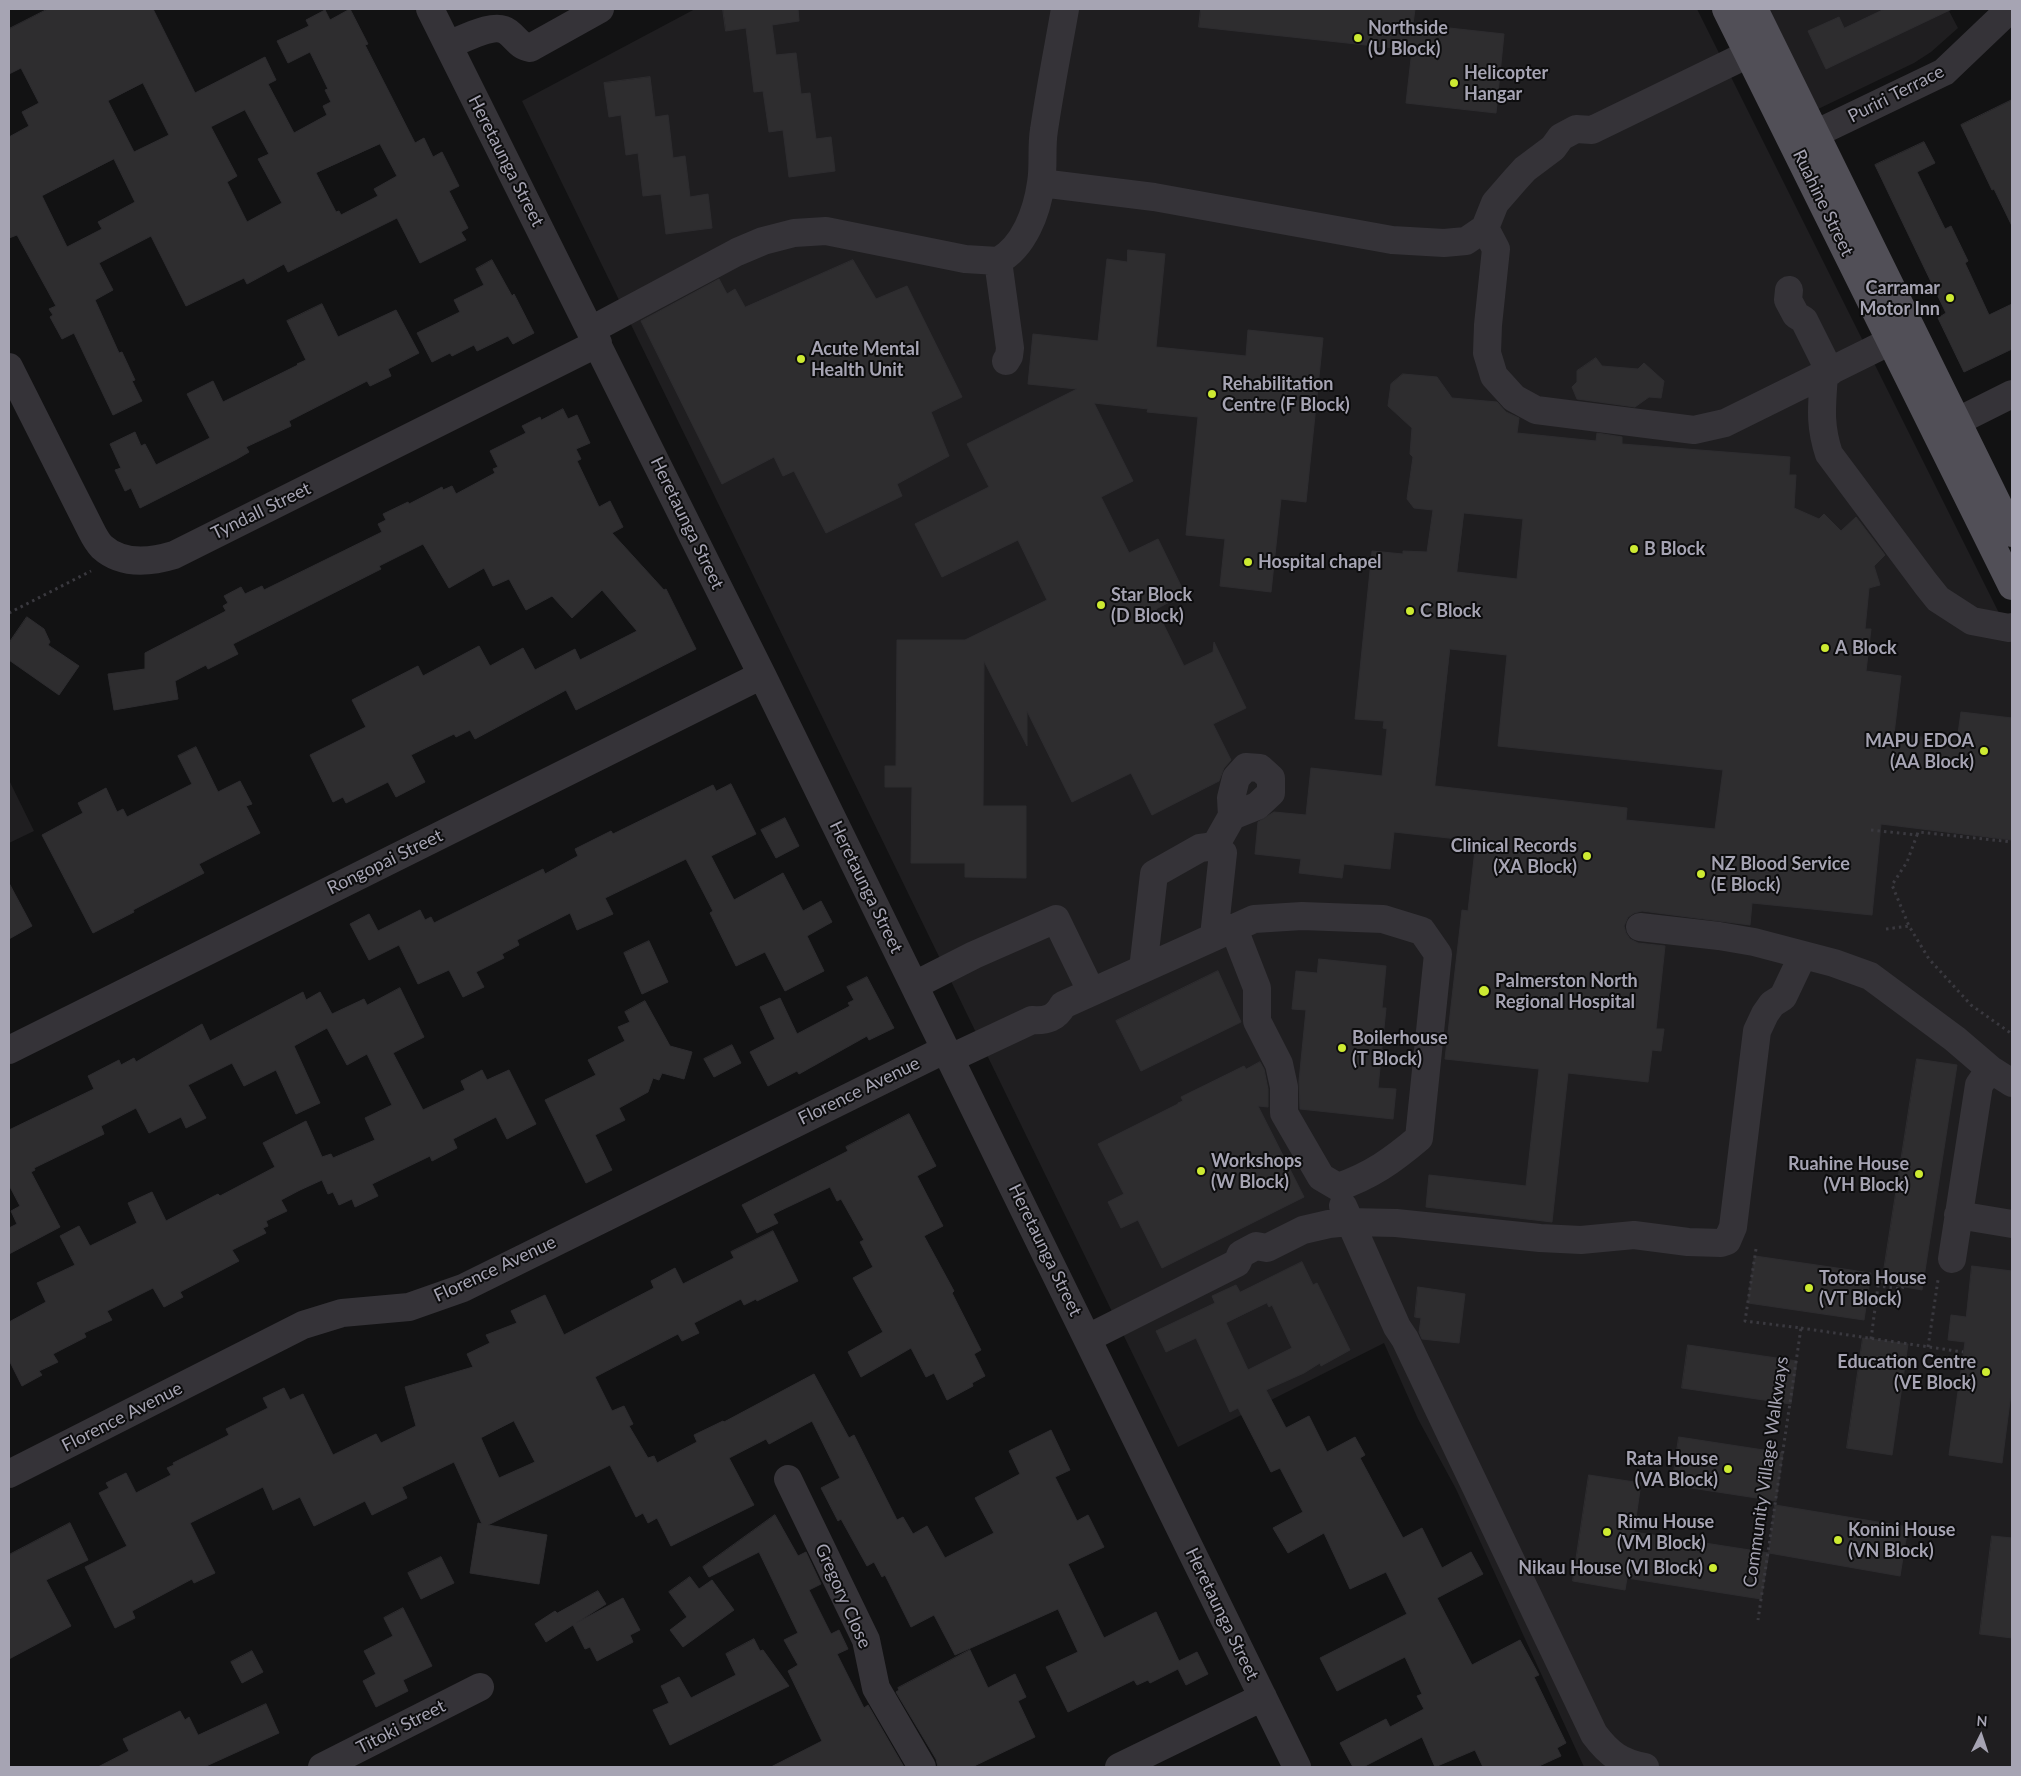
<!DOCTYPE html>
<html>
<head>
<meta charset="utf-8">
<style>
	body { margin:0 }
	#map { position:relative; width:2021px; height:1776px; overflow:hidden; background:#121213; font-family:Lato,sans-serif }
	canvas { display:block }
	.frame { position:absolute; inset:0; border:10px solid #a6a4b3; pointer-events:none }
	.north { position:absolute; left:1956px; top:1711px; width:50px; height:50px; -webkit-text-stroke:4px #0d0d0e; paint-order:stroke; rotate:4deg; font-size:14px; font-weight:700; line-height:20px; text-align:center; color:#a6a4b3 }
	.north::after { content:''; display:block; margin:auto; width:18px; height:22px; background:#a6a4b3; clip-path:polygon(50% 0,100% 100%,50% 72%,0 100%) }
</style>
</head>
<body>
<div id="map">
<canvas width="2021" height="1776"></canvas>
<div class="frame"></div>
<div class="north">N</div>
</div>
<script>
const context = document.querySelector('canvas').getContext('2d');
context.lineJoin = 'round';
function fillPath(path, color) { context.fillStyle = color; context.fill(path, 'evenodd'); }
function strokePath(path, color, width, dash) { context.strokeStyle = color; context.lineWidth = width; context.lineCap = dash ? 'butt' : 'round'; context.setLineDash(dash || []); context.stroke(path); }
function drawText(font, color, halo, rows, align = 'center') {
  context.font = font + ' Lato,sans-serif'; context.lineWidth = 4; context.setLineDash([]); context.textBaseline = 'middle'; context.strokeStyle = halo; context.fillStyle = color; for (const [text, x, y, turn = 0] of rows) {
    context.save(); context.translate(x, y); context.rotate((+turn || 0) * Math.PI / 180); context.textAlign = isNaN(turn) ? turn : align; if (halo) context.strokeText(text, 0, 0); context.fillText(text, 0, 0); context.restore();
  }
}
const built = new Path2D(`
	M695,9H1697L2012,639V1767H1584L1456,1489L1418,1419L1384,1343L1178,1447L522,101Z
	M1766,9H1948L1958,28L1931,52L1914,63L1816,110Z
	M9,780L34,831L9,843Z`);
const building = new Path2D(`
	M48,9H153L195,93L265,57L276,80L268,84L294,133L327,115L323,106L331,102L325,90L328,89L310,52L288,63L277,41L309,26L306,20L325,10L330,20L350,9L368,44L365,45L415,143L424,138L433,157L442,152L459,186L449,191L468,228L461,232L466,240L420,263L397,218L288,272L284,264L247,284L244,278L186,306L151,236L99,263L113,290L95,300L119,353L122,352L135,380L132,381L142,401L113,415L74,333L62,339L50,317L53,315L49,309L56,306L17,235L9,238V137L29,126L22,112L39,103L21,68L9,74V29ZM143,83L169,135L134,152L108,101ZM245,110L269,154L258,159L282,203L247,222L227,182L237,176L211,127ZM380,144L397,176L374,189L378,196L341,215L339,211L336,212L316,173ZM114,159L135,202L98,222L102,229L67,247L42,196Z
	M723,9H798L799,21L772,25L776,55L796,53L801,94L810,93L816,139L831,137L835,171L789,177L783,130L769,132L763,91L754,92L746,28L726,31Z
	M1201,9H1415L1413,24L1504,34L1496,113L1406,103L1412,50L1199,27Z
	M1885,9H1952L1826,69L1808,31L1839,17L1844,28Z
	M650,77L655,117L668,115L673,158L685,156L690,197L708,194L712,228L666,234L661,194L643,196L638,153L626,155L621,115L609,117L604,83Z
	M2012,100V226L1994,189L1992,190L1961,125Z
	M1924,142L1935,163L1917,172L1945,229L1951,226L1968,261L1965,263L1989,315L2012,304V349L1964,372L1938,318L1946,313L1875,165Z
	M1128,250L1165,254L1156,347L1246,356L1248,330L1323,338L1306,502L1281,499L1271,592L1220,586L1225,539L1186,535L1198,417L1147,412L1148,409L1094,403L1133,481L1101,497L1129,553L1158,539L1185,594L1156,609L1184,666L1213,652L1214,642L1246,708L1213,724L1231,760L1224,768L1219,781L1152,815L1131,773L1072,802L1027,711V746L984,661L983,806H1026V878L965,877V863H911L912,787H885V766H896L897,640H965L1047,600L1018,540L942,577L915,524L989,487L967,444L1077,389L1028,384L1033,334L1098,341L1107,259L1127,262Z
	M492,260L512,296L514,294L534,333L513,344L508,336L477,351L474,345L452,356L450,353L432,362L417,333L460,312L454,300L484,285L476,269Z
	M853,260L876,299L907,286L962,397L931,412L949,456L897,484L902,496L826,533L794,471L783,476L774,457L722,484L641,321L719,279L727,294L735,289L745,307Z
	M322,304L338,337L396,310L419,353L388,369L391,376L370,386L367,381L289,421L291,426L246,447L249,452L237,459L140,508L131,488L125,491L115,470L121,468L110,444L135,432L141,446L145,444L156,465L210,438L187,394L213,381L223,402L298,365L297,364L306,360L287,321Z
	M1596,358L1602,366L1638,369L1644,363L1664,381L1661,398L1649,397L1635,407L1577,399L1572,387L1577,382V371Z
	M1403,374L1437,377L1452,398L1497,402L1506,412L1519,418L1517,433L1596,441L1597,433L1622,437V444L1790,457L1789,475H1796L1794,508L1819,519L1824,514L1841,531L1856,517L1885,555L1874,566L1880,585L1869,588L1865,629H1871L1866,671L1901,676L1894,734L1957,741L1961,712L2012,718V840L1881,824L1872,915L1752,903L1750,925L1642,911L1634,913L1628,917L1624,926L1626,933L1630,939L1638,943L1665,946L1656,1029H1664L1661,1051L1652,1050L1648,1082L1568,1073L1552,1222L1426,1207L1429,1175L1526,1186L1539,1069L1445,1059L1462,910L1468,911L1476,841L1394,832L1390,869L1344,864L1342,878L1299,873L1301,859L1255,854L1258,822L1274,812L1306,815L1311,768L1382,776L1387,729L1383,728L1384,721L1355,719L1372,551L1403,554V551L1427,552L1433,510L1414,508L1407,499L1413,457L1410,454L1412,428L1388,406L1391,384ZM1464,513L1523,519L1517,579L1457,572ZM1450,649L1507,655L1498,746L1723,770L1715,829L1626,820L1627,808L1435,786Z
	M563,409L568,419L577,415L590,443L576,449L581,459L577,461L599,507L610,501L623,527L612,533L664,590L666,589L696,649L576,710L566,690L475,739L470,730L456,737L454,734L411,755L425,782L396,797L388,782L346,803L343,797L333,802L310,755L366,727L352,700L418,666L423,676L479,646L490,666L523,648L535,670L575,649L580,660L637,631L602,590L572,618L552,596L526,610L509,579L493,586L484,568L449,588L423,544L379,566L381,569L233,644L238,654L208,669L206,665L175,681L178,699L114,710L108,674L145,669V653L226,611L223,606L228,603L224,596L241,587L245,594L262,586L264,590L382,532L378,524L386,520L383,514L408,502L409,504L442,487L443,490L452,486L456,494L495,473L493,469L498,467L490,451L526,433L522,426L540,417L541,420Z
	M27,617L44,629L50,642L48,645L79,666L59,695L9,660V643Z
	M196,747L218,792L240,781L252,804L246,806L260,833L199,864L204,873L133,910L134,912L93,933L42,835L83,813L78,803L106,788L117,812L123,809L127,817L192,784L178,756Z
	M731,784L756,834L711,856L734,900L783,873L803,911L821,901L832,922L807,936L824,971L785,991L765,952L736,966L710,913L713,911L686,859L605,898L613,914L577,930L570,913L517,940L519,945L502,954L504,958L476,972L484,987L463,997L449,970L418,984L399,945L369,960L350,924L369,914L378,931L420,910L425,920L431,917L434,923L543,869L545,874L578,856L575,849L611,831L613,834L713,785L716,791Z
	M785,818L799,846L776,858L761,830Z
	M9,883L32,926L9,939Z
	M649,941L668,982L642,994L624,953Z
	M1319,959L1386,966L1382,1008H1386L1378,1088L1396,1089L1393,1119L1300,1109L1299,1081L1306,1010L1292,1009L1296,971L1317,973Z
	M1218,971L1241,1022L1141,1071L1116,1021Z
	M867,977L894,1028L869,1040L867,1036L799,1074L797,1071L768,1086L750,1052L775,1039L760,1007L780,998L797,1034L850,1006L848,1003L854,1000L847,987Z
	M400,988L424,1037L393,1053L423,1110L465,1090L461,1081L482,1070L487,1080L509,1070L536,1124L507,1139L496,1117L453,1139L457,1148L432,1161L430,1156L372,1184L378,1196L355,1207L352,1199L339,1205L333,1192L328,1194L322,1180L300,1190L281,1200L287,1211L266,1221L268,1226L263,1228L266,1233L232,1250L239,1261L180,1292L183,1297L164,1307L153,1288L107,1311L112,1320L84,1333L86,1337L53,1354L58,1362L39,1371L42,1375L22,1386L9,1360V1322L46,1302L37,1283L75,1265L60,1236L79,1226L90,1246L137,1223L128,1203L152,1192L166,1221L218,1194L220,1196L275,1167L263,1143L306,1121L322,1157L331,1154L333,1158L375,1140L365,1118L392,1105L367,1054L347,1065L327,1028L294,1046L320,1103L296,1114L276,1070L244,1086L232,1063L188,1085L206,1118L186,1128L181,1117L149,1133L136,1108L101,1126L104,1134L34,1168L35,1170L31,1172L60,1227L9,1254V1228L17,1224L11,1211L20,1206L9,1185V1130L94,1089L88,1076L119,1060L121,1065L134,1058L136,1062L202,1024L210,1041L303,992L306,1000L320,992L332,1014L364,999L367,1005Z
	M645,1001L670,1046L692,1052L684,1079L662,1073L659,1080L653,1078L648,1092L619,1108L625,1120L595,1135L612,1170L586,1183L545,1100L596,1075L588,1060L625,1041L618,1027L630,1022L625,1012Z
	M732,1045L741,1063L714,1077L704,1059Z
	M1917,1059L1957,1065L1922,1290L1882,1283Z
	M1260,1062L1264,1069L1268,1089V1107L1258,1106L1304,1197L1162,1268L1138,1220L1121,1228L1108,1202L1124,1194L1098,1144L1178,1104V1103L1183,1101L1181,1097L1244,1066L1246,1069Z
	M909,1114L936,1166L917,1176L943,1226L924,1236L954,1291L952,1293L981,1350L974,1354L985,1376L972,1383L973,1386L947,1400L934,1373L926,1377L911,1348L861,1377L848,1352L883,1332L853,1278L873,1267L860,1242L864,1240L841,1199L837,1201L830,1187L773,1214L778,1223L757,1233L742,1205L848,1151L846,1147Z
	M773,1231L798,1281L757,1301L756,1299L744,1305L741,1299L694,1323L699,1333L682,1341L678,1334L595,1377L612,1411L624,1406L633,1424L629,1426L648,1458L654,1456L657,1463L697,1442L694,1435L723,1421L724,1422L814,1374L849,1438L854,1435L897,1520L903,1517L913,1534L927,1526L945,1558L994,1533L975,1498L1020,1474L1009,1451L1051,1430L1070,1470L1055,1477L1077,1521L1088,1515L1104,1547L1068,1564L1104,1638L1156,1612L1179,1661L1197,1652L1208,1674L1186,1685L1178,1669L1150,1683L1148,1680L1137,1685L1134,1680L1068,1712L1046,1667L1078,1652L1058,1609L955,1655L934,1615L911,1627L885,1575L882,1577L874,1562L867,1566L841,1519L838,1521L821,1488L840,1478L812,1421L769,1444L766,1439L729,1458L754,1505L671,1546L657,1518L648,1523L643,1513L636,1517L610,1465L488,1525L547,1535L539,1584L470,1573L478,1523L482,1524L454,1462L402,1487L407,1498L372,1515L365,1501L314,1526L300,1497L273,1510L263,1487L190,1523L215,1573L194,1583L192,1579L132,1611L135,1618L115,1628L85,1567L127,1546L99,1493L109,1488L106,1483L126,1473L136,1493L171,1475L167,1468L174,1465L173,1463L229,1435L226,1429L268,1408L263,1398L284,1388L290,1400L303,1394L333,1455L376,1434L381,1443L416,1426L405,1387L473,1367L467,1354L490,1343L486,1335L517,1323L511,1311L545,1295L564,1335L654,1288L651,1281L675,1268L683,1284L734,1258L731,1252ZM514,1421L535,1462L499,1478L481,1438Z
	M1755,1256L1871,1273L1864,1320L1748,1303Z
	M1302,1262L1313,1285L1317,1283L1350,1350L1321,1366L1320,1363L1304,1373L1266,1390L1286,1428L1309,1416L1327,1452L1355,1437L1365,1455L1360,1458L1403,1538L1422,1528L1442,1568L1471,1552L1483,1574L1437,1598L1472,1665L1520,1640L1539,1675L1534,1677L1566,1743L1557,1748L1561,1756L1537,1767H1483L1475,1750L1435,1767L1422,1737L1363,1767H1353L1340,1743L1386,1719L1390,1727L1424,1709L1417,1696L1422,1694L1405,1657L1337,1691L1320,1658L1407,1614L1386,1572L1350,1589L1324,1533L1288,1553L1273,1528L1303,1512L1280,1468L1271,1472L1238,1408L1230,1412L1196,1338L1166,1352L1156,1331L1215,1303L1212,1296L1236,1285L1240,1292ZM1267,1303L1269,1307L1272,1305L1292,1348L1248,1370L1226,1323Z
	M1972,1266L2012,1271V1386L2002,1463L1949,1455L1965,1342L1948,1340L1951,1315L1966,1317Z
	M1418,1287L1465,1294L1459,1343L1422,1339L1419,1332L1421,1318L1415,1317Z
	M1863,1338L1908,1344L1892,1455L1847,1448Z
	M1688,1345L1797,1361L1791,1404L1682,1388Z
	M1679,1437L1783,1453L1776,1501L1672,1485Z
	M1589,1475L1641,1483L1634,1532L1769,1553L1761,1599L1627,1578L1625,1590L1573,1581Z
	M1775,1505L1908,1527L1900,1576L1769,1553Z
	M775,1515L798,1556L806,1552L821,1584L809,1590L831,1634L839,1630L848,1649L837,1654L864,1708L868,1705L904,1767H771L822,1741L788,1671L798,1665L784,1640L798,1633L759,1552L709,1577L703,1567Z
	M70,1523L88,1560L46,1580L71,1626L9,1659V1555Z
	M1992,1536L2012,1538V1638L1980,1634Z
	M441,1557L454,1583L421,1599L408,1573Z
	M690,1577L699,1589L712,1580L734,1610L683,1647L670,1630L687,1617L669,1592Z
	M598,1591L606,1604L576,1623L623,1598L640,1630L630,1635L633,1642L597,1661L590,1647L585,1649L573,1625L546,1642L535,1624L555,1611L557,1613Z
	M403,1608L432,1666L403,1680L408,1691L376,1707L363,1681L376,1674L364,1651L393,1636L384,1618Z
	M754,1639L760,1651L763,1650L789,1686L670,1745L653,1710L669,1703L661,1686L679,1677L691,1698L736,1675L726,1654Z
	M970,1650L988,1688L1015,1674L1026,1697L1018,1701L1035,1737L972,1767H938L936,1759L896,1692L899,1690L898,1688Z
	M252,1651L263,1672L242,1683L231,1662Z
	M266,1704L279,1733L204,1767H98L129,1751L123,1739L180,1711L185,1720L189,1717L198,1735Z`);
const path = new Path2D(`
	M9,613L91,571
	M1871,830L1917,835L1907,862L1892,885L1909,926
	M1917,835L1918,832L2012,842
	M1886,929L1909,926L1929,959L1971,1005L2012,1034
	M1756,1249L1745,1321L1801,1328L1758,1620
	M1801,1328L1963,1352
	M1871,1339L1878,1286L1902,1289L1903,1287
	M1928,1347L1938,1280`);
const minor = new Path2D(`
	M430,9L762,675L1297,1767
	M448,45C462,40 495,21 508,32C517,39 519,46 530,48L600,9
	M1794,144L1944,72L2010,9
	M1041,183L1154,197L1392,240L1444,243L1466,241L1485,228L1495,203L1515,180L1525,169L1553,148L1561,137L1576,129L1592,130L1769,44
	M1485,228L1496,249L1488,325L1487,353L1494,376L1514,398L1536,410L1694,430L1725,423L1911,331
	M1789,290L1788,300L1796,315L1804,320L1830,372
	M591,330L737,252L763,241L794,233L826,231L965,259L998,261
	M1006,361L1009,356L1010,348L998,261C1024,247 1037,212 1041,183C1044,166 1041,147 1044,130C1050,89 1058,49 1065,9
	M9,367L91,530C94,536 98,543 102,547C122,565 151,562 174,555L598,343
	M1824,375C1822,405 1819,424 1829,454L1926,584L1938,599L1972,621L2009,628L2012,627
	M1936,432L2012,394
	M1215,846L1232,816L1231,798L1236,778L1246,767L1260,768L1271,778V793L1257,806L1232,816
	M1640,927L1719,936L1754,942L1834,963L1870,976L1955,1039L1990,1069L2012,1083
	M1214,936L1223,853L1215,846
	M1143,969L1154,874L1200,848L1215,846
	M915,985L974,955L1056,919L1091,991
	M9,1050L762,675
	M951,1058L1032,1020C1047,1021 1056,1018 1063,1005L1254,919L1302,916L1383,919L1422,931L1438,954L1419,1138C1393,1160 1371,1176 1338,1187L1321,1177L1284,1113V1087L1279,1064L1257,1021V988L1234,929
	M1343,1206L1397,1327L1405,1339L1594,1734C1609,1754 1621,1763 1645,1767
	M1958,1215L2012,1224
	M1952,1259L1979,1085L1990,1069
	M1088,1338L1237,1263L1241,1254L1256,1246L1267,1248L1303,1230L1329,1224L1349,1222L1396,1223L1540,1238L1581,1240L1634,1235L1688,1242L1721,1243L1727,1241L1733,1227L1757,1031L1765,1014L1772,1004L1783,997L1803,955
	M9,1474L303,1325L342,1313L409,1307L463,1288L946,1049
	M788,1479L866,1640L876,1688L922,1767
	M322,1767L480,1687
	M1119,1767L1263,1697`);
const major = new Path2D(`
	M1726,9L2012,586
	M1754,9L2012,533`);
const markers = [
	[1358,38,5,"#cdea32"],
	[1454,83,5,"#cdea32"],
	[1950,298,5,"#cdea32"],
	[801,359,5,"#cdea32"],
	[1212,394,5,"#cdea32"],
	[1634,549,5,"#cdea32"],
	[1248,562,5,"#cdea32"],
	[1101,605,5,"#cdea32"],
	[1410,611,5,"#cdea32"],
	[1825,648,5,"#cdea32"],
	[1984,751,5,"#cdea32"],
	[1587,856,5,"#cdea32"],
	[1701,874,5,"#cdea32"],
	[1484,991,6,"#cdea32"],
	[1342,1048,5,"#cdea32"],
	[1201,1171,5,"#cdea32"],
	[1919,1174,5,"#cdea32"],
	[1809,1288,5,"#cdea32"],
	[1986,1372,5,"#cdea32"],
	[1728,1469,5,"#cdea32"],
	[1607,1532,5,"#cdea32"],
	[1838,1540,5,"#cdea32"],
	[1713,1568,5,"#cdea32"]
];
const poiNames = [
	["Northside",1368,28],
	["(U Block)",1368,49],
	["Helicopter",1464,73],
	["Hangar",1464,94],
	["Carramar",1940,288,"right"],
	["Motor Inn",1940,309,"right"],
	["Acute Mental",811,349],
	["Health Unit",811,370],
	["Rehabilitation",1222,384],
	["Centre (F Block)",1222,405],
	["B Block",1644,549],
	["Hospital chapel",1258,562],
	["Star Block",1111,595],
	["(D Block)",1111,616],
	["C Block",1420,611],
	["A Block",1835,648],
	["MAPU EDOA",1974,741,"right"],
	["(AA Block)",1974,762,"right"],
	["Clinical Records",1577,846,"right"],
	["(XA Block)",1577,867,"right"],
	["NZ Blood Service",1711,864],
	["(E Block)",1711,885],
	["Palmerston North",1495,981],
	["Regional Hospital",1495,1002],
	["Boilerhouse",1352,1038],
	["(T Block)",1352,1059],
	["Workshops",1211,1161],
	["(W Block)",1211,1182],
	["Ruahine House",1909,1164,"right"],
	["(VH Block)",1909,1185,"right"],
	["Totora House",1819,1278],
	["(VT Block)",1819,1299],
	["Education Centre",1976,1362,"right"],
	["(VE Block)",1976,1383,"right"],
	["Rata House",1718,1459,"right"],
	["(VA Block)",1718,1480,"right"],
	["Rimu House",1617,1522],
	["(VM Block)",1617,1543],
	["Konini House",1848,1530],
	["(VN Block)",1848,1551],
	["Nikau House (VI Block)",1703,1568,"right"]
];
const streetNames = [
	["Puriri Terrace",1896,94,-27],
	["Heretaunga Street",506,161,63],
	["Ruahine Street",1823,203,64],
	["Tyndall Street",261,511,-26],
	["Heretaunga Street",687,523,64],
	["Rongopai Street",385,862,-26],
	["Heretaunga Street",866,887,64],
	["Florence Avenue",859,1091,-26],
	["Heretaunga Street",1045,1250,64],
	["Florence Avenue",495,1269,-25],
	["Florence Avenue",122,1417,-27],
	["Community Village Walkways",1766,1472,-82],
	["Gregory Close",843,1596,66],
	["Heretaunga Street",1222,1614,64],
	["Titoki Street",401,1727,-27]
];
fillPath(built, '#1f1e20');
fillPath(building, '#2e2d2f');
strokePath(building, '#2d2c2f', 1);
strokePath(path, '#3a393f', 3, [2.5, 4]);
strokePath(minor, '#353338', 28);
strokePath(major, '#514f57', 28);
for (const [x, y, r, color] of markers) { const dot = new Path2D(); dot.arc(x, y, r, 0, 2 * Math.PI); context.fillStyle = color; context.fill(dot); strokePath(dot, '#0d0d0e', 2); }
drawText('bold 18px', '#a6a4b3', '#0d0d0e', poiNames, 'left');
drawText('18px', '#a6a4b3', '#0d0d0e', streetNames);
</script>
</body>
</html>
